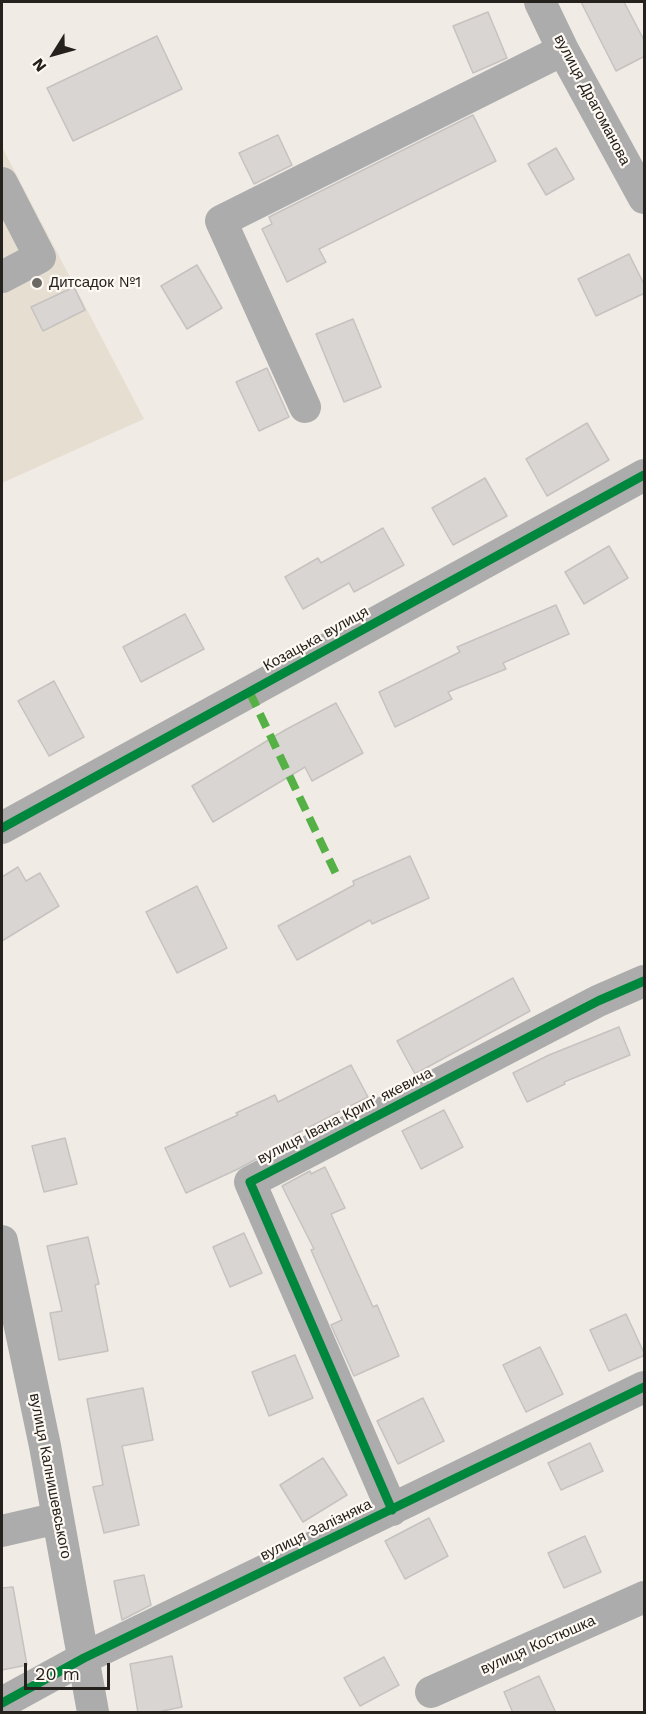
<!DOCTYPE html>
<html>
<head>
<meta charset="utf-8">
<style>
	body { margin:0 }
	#map { position:relative; width:646px; height:1714px; overflow:hidden; background:#f0ebe5; font-family:"Work Sans",sans-serif }
	canvas { display:block }
	.frame { position:absolute; inset:0; border:3px solid #25221e; pointer-events:none }
	.north { position:absolute; left:24px; top:24px; width:60px; height:60px; -webkit-text-stroke:4px #fef9f3; paint-order:stroke; rotate:233deg; font-size:16px; font-weight:700; line-height:24px; text-align:center; color:#25221e }
	.north::after { content:''; display:block; margin:auto; width:21px; height:27px; background:#25221e; clip-path:polygon(50% 0,100% 100%,50% 72%,0 100%) }
	.scale { position:absolute; left:24px; top:1663px; width:86px; height:27px; box-sizing:border-box; border:3px solid #25221e; border-top:0; padding-left:8px; font-size:18px; line-height:21px; white-space:nowrap; color:#25221e; -webkit-text-stroke:4px #fef9f3; paint-order:stroke }
</style>
</head>
<body>
<div id="map">
<canvas width="646" height="1714"></canvas>
<div class="frame"></div>
<div class="north">N</div>
<div class="scale">20 m</div>
</div>
<script>
const context = document.querySelector('canvas').getContext('2d');
context.lineJoin = 'round';
function fillPath(path, color) { context.fillStyle = color; context.fill(path, 'evenodd'); }
function strokePath(path, color, width, dash) { context.strokeStyle = color; context.lineWidth = width; context.lineCap = dash ? 'butt' : 'round'; context.setLineDash(dash || []); context.stroke(path); }
function drawText(font, color, halo, rows, align = 'center') {
  context.font = font + ' "Work Sans",sans-serif'; context.lineWidth = 4.5; context.setLineDash([]); context.textBaseline = 'middle'; context.strokeStyle = halo; context.fillStyle = color; for (const [text, x, y, turn = 0] of rows) {
    context.save(); context.translate(x, y); context.rotate((+turn || 0) * Math.PI / 180); context.textAlign = isNaN(turn) ? turn : align; if (halo) context.strokeText(text, 0, 0); context.fillText(text, 0, 0); context.restore();
  }
}
const built = new Path2D(`
	M2,147L144,419L2,483Z`);
const building = new Path2D(`
	M581,2H624L645,42V56L616,71Z
	M488,12L507,58L473,73L453,26Z
	M157,36L182,89L73,141L47,88Z
	M473,115L496,161L319,249L326,262L287,282L262,229L272,224L269,217Z
	M278,135L292,165L254,184L239,153Z
	M556,148L574,179L546,195L528,164Z
	M629,254L645,286V293L596,316L578,279Z
	M197,265L222,308L187,329L161,286Z
	M74,287L85,310L43,331L31,307Z
	M353,319L381,387L344,402L316,334Z
	M267,368L289,417L259,431L236,382Z
	M587,423L609,460L547,496L526,459Z
	M485,478L507,516L453,545L432,508Z
	M383,528L404,565L354,592L349,583L303,609L285,577L318,558L321,563Z
	M609,546L628,578L584,604L565,572Z
	M556,605L569,634L503,663L506,669L448,692L452,699L395,727L379,692L460,652L457,647Z
	M185,614L204,649L141,682L123,647Z
	M54,681L84,737L49,756L18,701Z
	M336,703L363,753L312,781L305,767L213,822L192,786L285,730Z
	M410,856L429,898L372,924L370,920L297,960L278,926L354,885L353,881Z
	M18,867L26,881L40,873L59,906L2,941V877Z
	M197,886L227,948L177,973L146,912Z
	M513,978L530,1011L415,1074L397,1041Z
	M619,1027L630,1055L564,1082L565,1084L527,1102L513,1073L549,1055Z
	M351,1065L368,1097L294,1135L295,1138L238,1169L186,1193L165,1148L238,1115L236,1113L275,1095L278,1102Z
	M444,1110L463,1147L421,1169L402,1131Z
	M65,1138L77,1184L44,1192L32,1146Z
	M325,1167L345,1208L331,1214L373,1307L377,1305L399,1356L354,1376L331,1325L342,1320L311,1250L314,1249L282,1186L310,1171L311,1174Z
	M244,1233L262,1273L230,1287L213,1247Z
	M88,1237L99,1284L95,1285L108,1351L59,1360L50,1313L62,1311L47,1246Z
	M626,1314L645,1355L609,1371L590,1330Z
	M540,1347L563,1394L526,1412L503,1365Z
	M295,1355L313,1398L269,1416L252,1372Z
	M143,1388L153,1440L122,1446L139,1525L104,1533L93,1487L103,1485L87,1399Z
	M423,1398L444,1441L398,1464L377,1421Z
	M590,1443L603,1471L561,1490L548,1463Z
	M323,1458L347,1495L303,1522L280,1485Z
	M429,1518L448,1556L405,1579L385,1541Z
	M585,1536L601,1572L564,1588L548,1553Z
	M144,1575L151,1605L122,1620L114,1581Z
	M13,1587L27,1665L2,1670V1588Z
	M172,1656L182,1707L153,1713H138L130,1664Z
	M384,1657L399,1685L360,1706L344,1678Z
	M539,1676L556,1713H513L504,1692Z`);
const minor = new Path2D(`
	M540,2L563,50L644,198
	M2,183L40,257L2,277
	M305,407L221,221L563,50
	M2,828L644,475
	M2,1241L45,1446L93,1712
	M392,1510L250,1182L598,1001L644,981
	M2,1531L58,1518
	M431,1692L644,1597
	M2,1703L84,1658L644,1387`);
const quiet = new Path2D(`
	M250,693L338,878`);
const cycleway = new Path2D(`
	M2,828L644,475
	M392,1510L250,1182L598,1001L644,981
	M2,1703L84,1658L644,1387`);
const markers = [
	[37,283,6,"#6c6864"]
];
const streetNames = [
	["вулиця Драгоманова",592,100,62],
	["Козацька вулиця",316,639,-29],
	["вулиця Івана Крипʼякевича",345,1116,-27],
	["вулиця Калнишевського",50,1476,79],
	["вулиця Залізняка",316,1530,-26],
	["вулиця Костюшка",538,1645,-24]
];
const poiNames = [
	["Дитсадок №1",49,283]
];
fillPath(built, '#e7ded2');
fillPath(building, '#d9d5d3');
strokePath(building, '#c6c2c0', 1.5);
strokePath(minor, '#abacab', 32);
strokePath(quiet, '#55b145', 8, [15, 8]);
strokePath(cycleway, '#00873e', 9);
for (const [x, y, r, color] of markers) { const dot = new Path2D(); dot.arc(x, y, r, 0, 2 * Math.PI); context.fillStyle = color; context.fill(dot); strokePath(dot, '#fef9f3', 2); }
drawText('15px', '#25221e', '#fef9f3', streetNames);
drawText('15px', '#25221e', '#fef9f3', poiNames, 'left');
</script>
</body>
</html>
